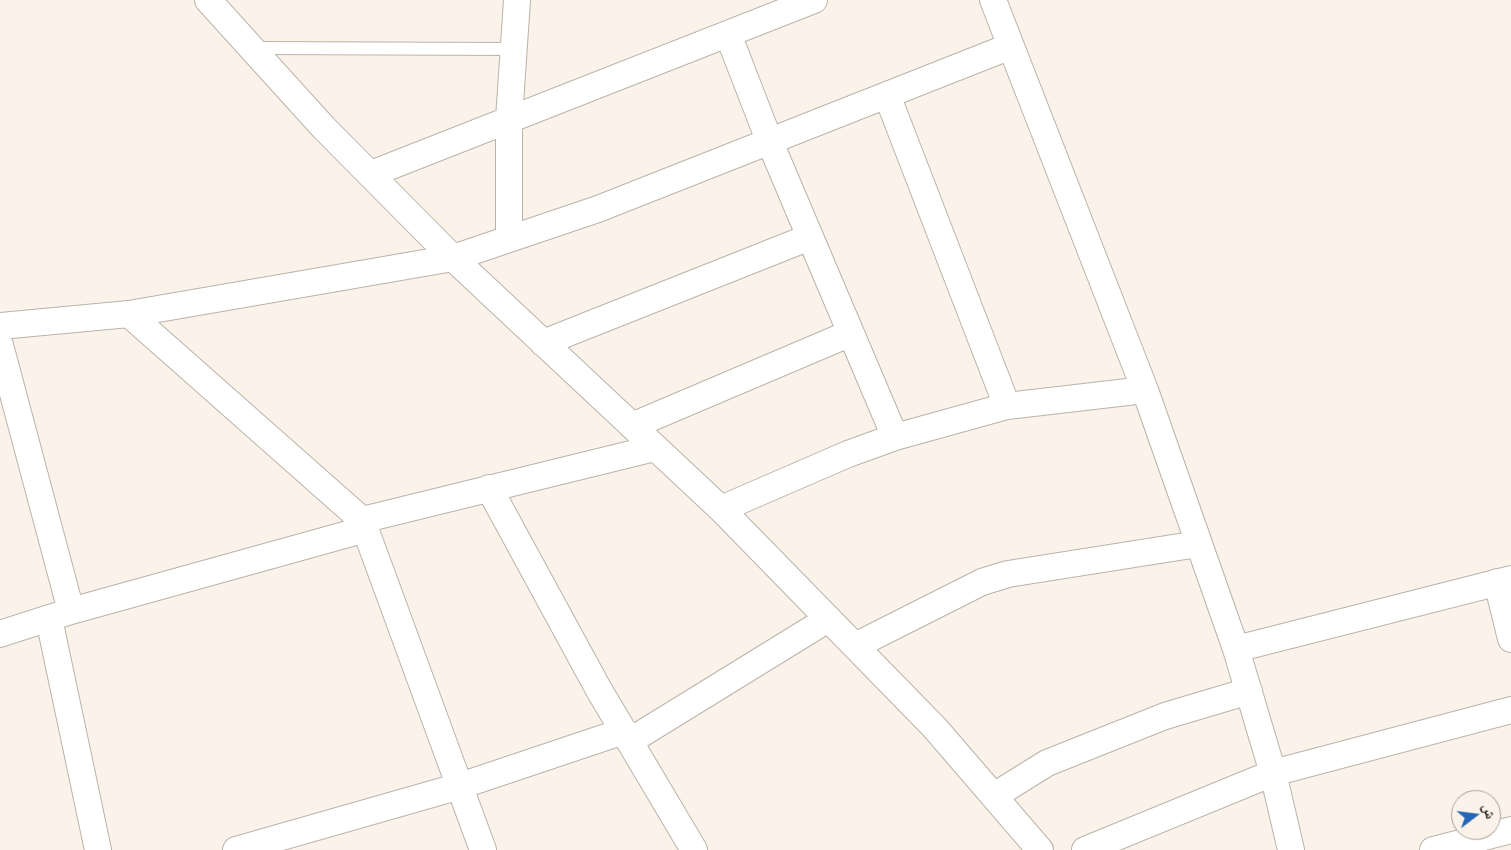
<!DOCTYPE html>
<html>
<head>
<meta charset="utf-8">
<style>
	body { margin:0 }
	#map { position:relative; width:1511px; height:850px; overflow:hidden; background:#fbf3e9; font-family:"Titillium Web","Noto Naskh Arabic",sans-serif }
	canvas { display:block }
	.north { position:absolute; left:1451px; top:790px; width:50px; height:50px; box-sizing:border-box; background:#fbf3e9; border:1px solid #a6a099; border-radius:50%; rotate:75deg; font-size:14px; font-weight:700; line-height:20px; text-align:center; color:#272420 }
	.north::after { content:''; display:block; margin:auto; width:18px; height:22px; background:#2566b7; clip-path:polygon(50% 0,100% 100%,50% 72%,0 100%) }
</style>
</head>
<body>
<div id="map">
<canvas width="1511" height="850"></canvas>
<div class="north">ش</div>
</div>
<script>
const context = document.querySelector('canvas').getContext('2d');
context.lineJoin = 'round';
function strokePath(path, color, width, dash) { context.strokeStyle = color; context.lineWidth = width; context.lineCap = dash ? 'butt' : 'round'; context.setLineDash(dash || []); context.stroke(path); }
const service = new Path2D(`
	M254,48L514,49`);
const minor = new Path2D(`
	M208,0L324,128L453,258L721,509L935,728L1040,850
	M993,0L1145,390L1236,649L1273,773L1291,850
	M728,34L769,140L895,437
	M887,95L1007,406
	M371,174L814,0
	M509,239V119L517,0
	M129,314L362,520L483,850
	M0,326L129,314L453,258L598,209L1011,46
	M543,343L810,237
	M0,345L71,611L0,634
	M632,426L851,333
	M489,488L599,690L694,850
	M721,509L848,454L895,437L1007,406L1145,390
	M362,520L655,448
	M1497,582L1511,639
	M71,611L366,529
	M49,619L98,850
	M855,646L982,582L1008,574L1198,544
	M1236,649L1511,579
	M630,741L828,619
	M994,796L1047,763L1165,716L1249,691
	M236,850L460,786L624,731
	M1085,850L1273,773L1511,710
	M1433,850L1511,830`);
strokePath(service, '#bab3a9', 14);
strokePath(minor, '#bab3a9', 28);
strokePath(service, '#fff', 12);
strokePath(minor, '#fff', 26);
</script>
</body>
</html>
